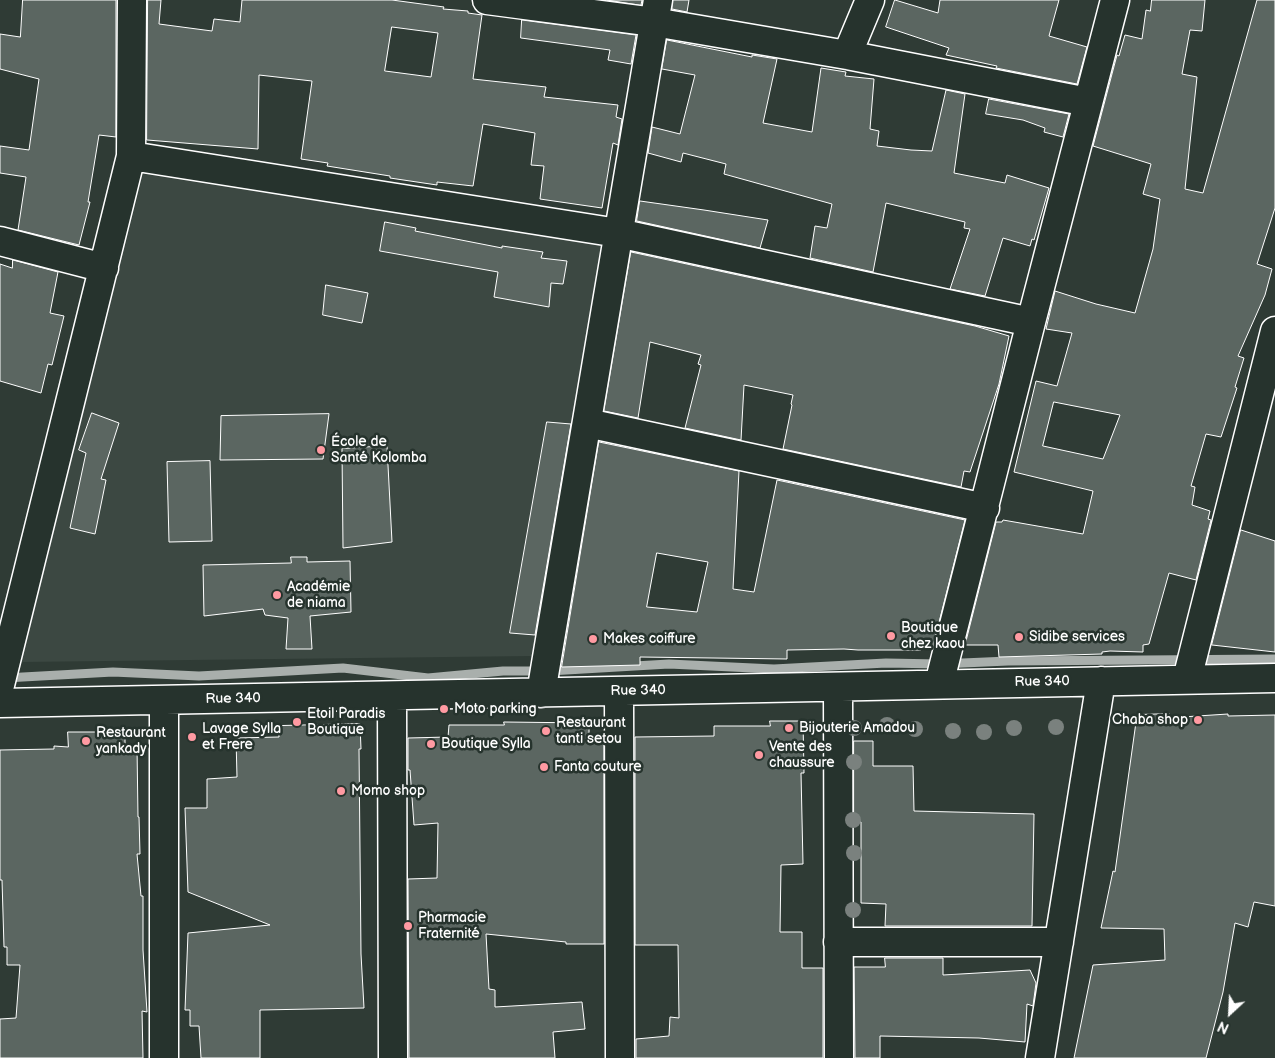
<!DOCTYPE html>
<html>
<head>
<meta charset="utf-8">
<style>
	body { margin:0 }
	#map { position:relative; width:1275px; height:1058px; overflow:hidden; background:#2f3b35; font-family:"Balsamiq Sans",sans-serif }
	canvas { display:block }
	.north { position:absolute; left:1205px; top:988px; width:50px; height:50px; -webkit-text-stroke:4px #26332d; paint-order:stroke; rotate:205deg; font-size:14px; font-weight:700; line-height:20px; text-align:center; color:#fff }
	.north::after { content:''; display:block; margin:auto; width:18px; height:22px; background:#fff; clip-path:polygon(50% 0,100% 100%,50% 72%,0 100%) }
</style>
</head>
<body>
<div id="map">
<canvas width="1275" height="1058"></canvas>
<div class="north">N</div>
</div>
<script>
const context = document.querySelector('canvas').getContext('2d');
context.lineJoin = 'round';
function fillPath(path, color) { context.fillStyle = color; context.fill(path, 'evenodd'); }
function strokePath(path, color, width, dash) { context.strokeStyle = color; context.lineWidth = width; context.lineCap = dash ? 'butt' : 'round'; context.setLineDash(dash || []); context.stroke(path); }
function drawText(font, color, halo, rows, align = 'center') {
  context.font = font + ' "Balsamiq Sans",sans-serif'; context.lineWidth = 5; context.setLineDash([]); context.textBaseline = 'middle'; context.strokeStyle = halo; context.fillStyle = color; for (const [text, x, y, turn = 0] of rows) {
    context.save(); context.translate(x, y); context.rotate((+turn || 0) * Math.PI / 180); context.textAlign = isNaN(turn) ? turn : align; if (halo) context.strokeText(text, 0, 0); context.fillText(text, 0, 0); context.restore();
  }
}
const built = new Path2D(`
	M143,174L604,245L532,656L21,662Z`);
const stream = new Path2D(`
	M5,678L113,672L199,676L343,668L428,678L503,671H549L669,664L774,669L886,663L940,664L1008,661L1275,659`);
const building = new Path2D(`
	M23,0H116V137L99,135L88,202H90L79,245L18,230L26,177L0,173V146L29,150L39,79L0,69V34L20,37Z
	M148,0H161L159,24L212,31L214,19L240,22L242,0H392L444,7L443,9L468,11V13L482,15L473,79L546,87L544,97L618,105L616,117L622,119L618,145L613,143L602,208L540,199L544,166L531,165L535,133L483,124L473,186L437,182V185L390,178V176L327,166L328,163L301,159L312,81L259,75L258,149L147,140ZM392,27L438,33L431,77L385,71Z
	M607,0H642L641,5Z
	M673,0H689L687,12L672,9Z
	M895,0L938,13L940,0H1059L1049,36L1087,47L1077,84L996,68L997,66L946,55L949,48L886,27Z
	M1152,0H1205L1202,31L1190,30L1182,74L1197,77L1185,189L1203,193L1257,0H1275V208L1257,264L1272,269L1265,295L1238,356L1244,358L1235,387L1237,388L1221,437L1206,434L1191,486L1195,487L1192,505L1210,511L1208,519L1211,520L1196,580L1169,573L1149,644L1143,645V652L1110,651L1102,652V654L999,657L998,645H965L996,522H1002L1003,520L1083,534L1093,491L1014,472L1036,381L1057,386L1072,333L1046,329L1055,291L1096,304L1135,313L1153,249L1160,199L1143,194L1151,164L1093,146L1117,55L1119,56L1125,35L1142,39L1146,10L1150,11ZM1054,402L1120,415L1103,459L1043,446Z
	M522,20L636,35L631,64L608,60L610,50L521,38Z
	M667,40L752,57V55L777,59L763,123L812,132L821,68L846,72L845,76L874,79L870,129L879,131L877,146L911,150L932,151L946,90L965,94L954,173L1005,183L1007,175L1049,188L1034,240L1032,239L1030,246L1003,238L985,296L950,289L970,229L964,228L965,222L886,203L873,272L810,258L815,226L827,228L832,204L724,174L726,164L683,153L681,162L648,153L652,127L680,134L695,75L662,69Z
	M989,99L1069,114L1063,137L1044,132L1045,128L1023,120L986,114Z
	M640,201L704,210L768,220L760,248L637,221Z
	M385,222L416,228L415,231L502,248V246L543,252L541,258L567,261L563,284L551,283L549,307L494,297L498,272L380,251Z
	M631,252L975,326L1009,336L999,384L970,472L964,471L961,487L783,449L792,405L791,404L793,395L744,385L741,440L685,428L701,365L698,364L701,355L650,342L638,418L604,411Z
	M13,260L58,272L50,313L64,316L52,365L48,364L41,393L0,381V264L12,268Z
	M326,285L368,293L362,323L323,315Z
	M92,413L119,423L101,479L106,480L95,534L70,528L86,453L79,450Z
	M329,414L323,459L220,460L221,416Z
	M547,422L571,424L535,635L510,633Z
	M599,442L739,471L733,589L754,592L777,480L965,520L933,646L923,645L921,650H858L844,649L787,650V659L640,657V665L562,667ZM657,553L708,562L697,612L647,607Z
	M387,446L392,542L343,548L342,449Z
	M210,461L212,541L169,542L167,462Z
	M1241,530L1275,541V652L1212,645Z
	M291,557H307V562L350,561L351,612L310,616L312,649H286L288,618L265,615L263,609L204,616L203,565L291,563Z
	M1169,714L1168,718L1180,717L1181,719L1182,717L1228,714V716L1275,715V906L1254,902L1248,927L1235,923L1223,992L1206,1058H1074L1093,965L1165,960L1164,929L1101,928L1113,871L1115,872L1137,715Z
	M770,721H803L804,773H801L803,864L781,865L780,932H802V968H823V1058H636V1039L669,1036L670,1017L679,1018L678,945H635V737L714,736V726H770Z
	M504,722L589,723V737H604V944H566V942L486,934L489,989L495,990V1007L582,1002L585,1029L553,1032L555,1058H409L408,879L437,878L438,823L414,825L410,770H408V738L448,737L449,725H504Z
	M360,724L361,749H359L361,954L364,1008L260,1010V1058H201L199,1026H190V1010H185L188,933L270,925L188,892L185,808H207V779L237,777L236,738L279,737V726Z
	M68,732H125V747H137L138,817H139L140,854H137L141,896H143V950L147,1012L142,1011L143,1058H0V1019L16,1018L20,965H7V947H4L2,880H0V750L54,749V746L68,747Z
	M854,741H873V766H913L914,811L1034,814L1032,926H885L886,904L861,903V822H854Z
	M885,958H943V975L1030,970L1036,983L1033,1006L1027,1004L1025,1042L979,1038L880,1036V1058H855L854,967H885Z`);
const minor = new Path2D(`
	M487,0L654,22L847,55L1088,102
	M847,55L870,0
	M131,156L618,233L1031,322
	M0,241L104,268
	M587,423L985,508
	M1187,679L1275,331
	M939,684L1031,322L1115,0
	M0,685L131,156L132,0
	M838,687L839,1058
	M619,692L620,1058
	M541,693L658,0
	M392,696L393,1058
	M164,701V1058
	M0,703L1275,678
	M838,942H1059
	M1040,1058L1101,681`);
const trees = [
	[887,725],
	[1056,727],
	[854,728],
	[1014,728],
	[915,729],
	[953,731],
	[984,732],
	[854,762],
	[853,820],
	[854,853],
	[853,910]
];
const markers = [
	[321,450,5,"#ff9aa2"],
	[277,595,5,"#ff9aa2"],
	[891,636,5,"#ff9aa2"],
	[1019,637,5,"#ff9aa2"],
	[593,639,5,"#ff9aa2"],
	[444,709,5,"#ff9aa2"],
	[1198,720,5,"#ff9aa2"],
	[297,722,5,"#ff9aa2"],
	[789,728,5,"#ff9aa2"],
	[546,731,5,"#ff9aa2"],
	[192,737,5,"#ff9aa2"],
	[86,741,5,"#ff9aa2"],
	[431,744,5,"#ff9aa2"],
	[759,755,5,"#ff9aa2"],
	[544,767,5,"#ff9aa2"],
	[341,791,5,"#ff9aa2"],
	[408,926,5,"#ff9aa2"]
];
const poiNames = [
	["École de",331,442],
	["Santé Kolomba",331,458],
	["Académie",287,587],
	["de niama",287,603],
	["Boutique",901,628],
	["chez kaou",901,644],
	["Sidibe services",1029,637],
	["Makes coiffure",603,639],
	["Moto parking",454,709],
	["Etoil Paradis",307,714],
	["Boutique",307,730],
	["Chaba shop",1188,720,"right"],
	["Restaurant",556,723],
	["tanti setou",556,739],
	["Bijouterie Amadou",799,728],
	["Lavage Sylla",202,729],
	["et Frere",202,745],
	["Restaurant",96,733],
	["yankady",96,749],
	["Boutique Sylla",441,744],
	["Vente des",769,747],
	["chaussure",769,763],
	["Fanta couture",554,767],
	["Momo shop",351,791],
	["Pharmacie",418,918],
	["Fraternité",418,934]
];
const streetNames = [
	["Rue 340",1042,682,-1],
	["Rue 340",638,691,-1],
	["Rue 340",233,699,-1]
];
fillPath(built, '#3c4842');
strokePath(stream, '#a9afac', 9);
fillPath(building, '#5b6661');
strokePath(building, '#fff', 1);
strokePath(minor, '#fff', 31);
strokePath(minor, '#26332d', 28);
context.fillStyle = '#7a817e';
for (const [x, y] of trees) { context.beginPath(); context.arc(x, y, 8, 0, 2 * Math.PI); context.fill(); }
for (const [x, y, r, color] of markers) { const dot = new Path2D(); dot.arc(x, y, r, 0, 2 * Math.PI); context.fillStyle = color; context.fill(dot); strokePath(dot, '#26332d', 2); }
drawText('14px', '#fff', '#26332d', poiNames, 'left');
drawText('14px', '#fff', '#26332d', streetNames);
</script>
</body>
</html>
